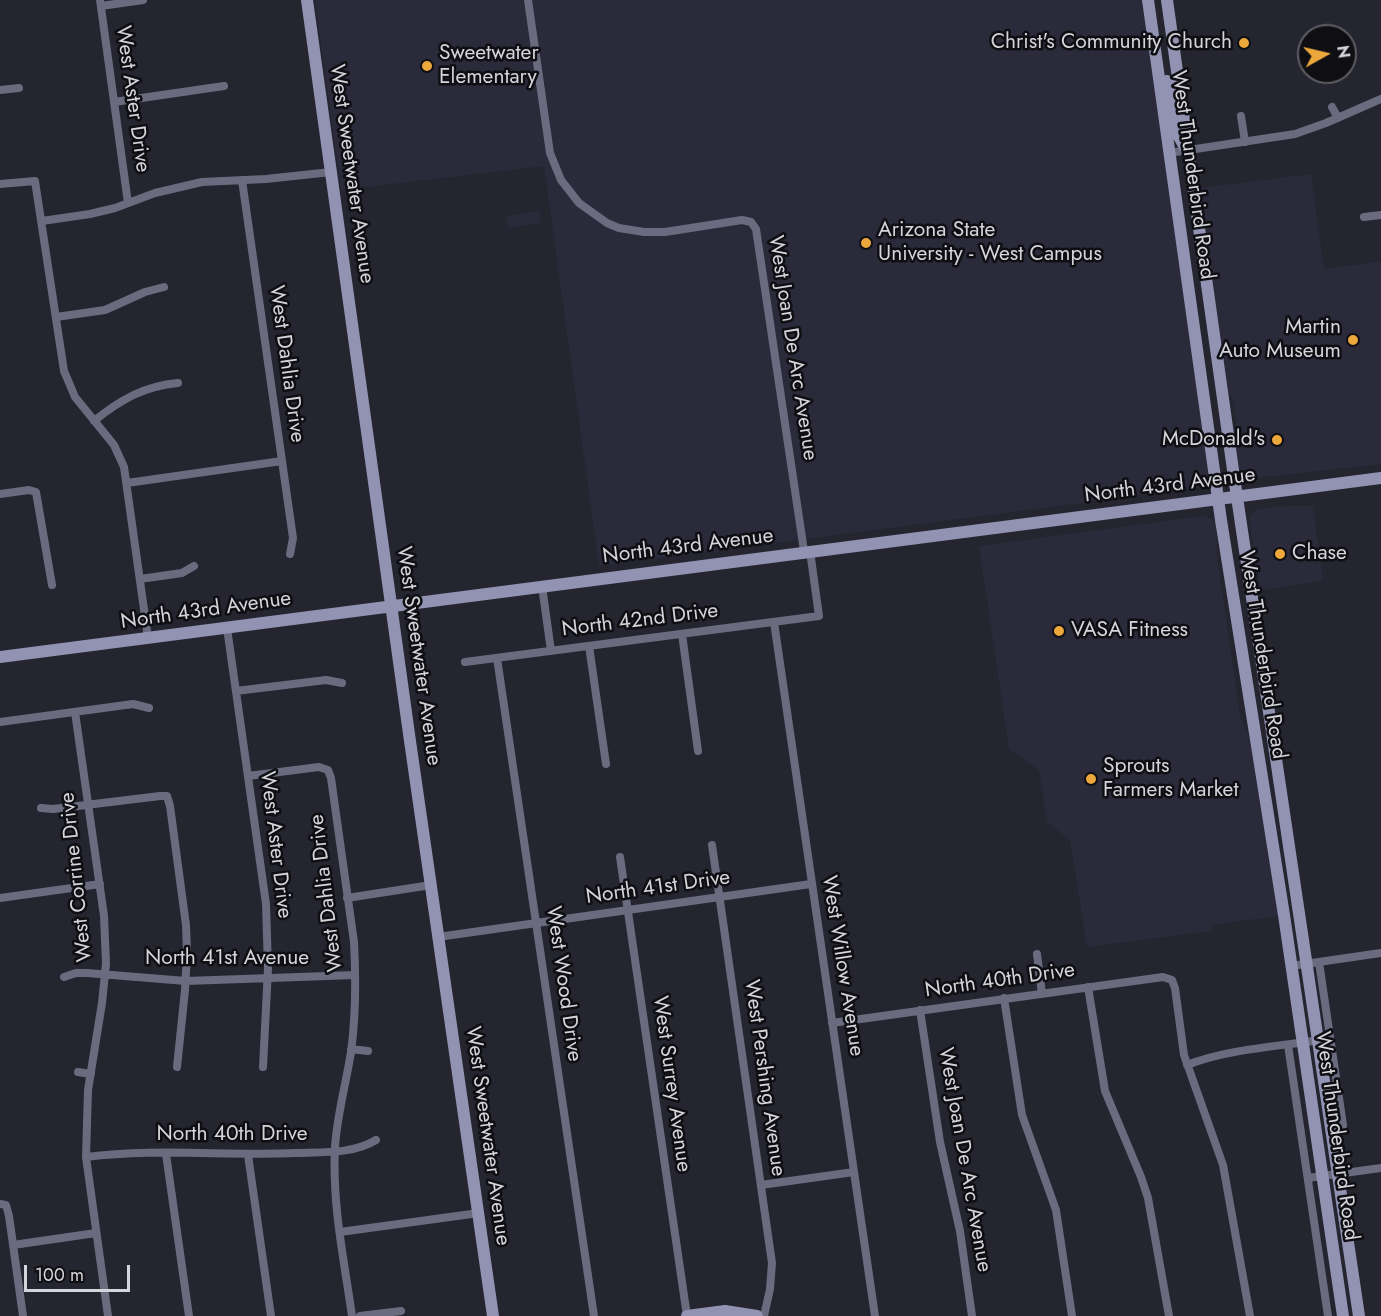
<!DOCTYPE html>
<html>
<head>
<meta charset="utf-8">
<style>
	body { margin:0 }
	#map { position:relative; width:1381px; height:1316px; overflow:hidden; background:#24252f; font-family:Jost,sans-serif }
	canvas { display:block }
	.north { position:absolute; left:1297px; top:24px; width:60px; height:60px; box-sizing:border-box; background:#0e0e13; border:2px solid #5d5d63; border-radius:50%; rotate:82deg; font-size:16px; font-weight:700; line-height:24px; text-align:center; color:#d4d4db }
	.north::after { content:''; display:block; margin:auto; width:21px; height:27px; background:#eda83c; clip-path:polygon(50% 0,100% 100%,50% 72%,0 100%) }
	.scale { position:absolute; left:24px; top:1265px; width:106px; height:27px; box-sizing:border-box; border:3px solid #d4d4db; border-top:0; padding-left:8px; font-size:18px; line-height:21px; white-space:nowrap; color:#d4d4db; -webkit-text-stroke:4px #0e0e13; paint-order:stroke }
</style>
</head>
<body>
<div id="map">
<canvas width="1381" height="1316"></canvas>
<div class="north">N</div>
<div class="scale">100 m</div>
</div>
<script>
const context = document.querySelector('canvas').getContext('2d');
context.lineJoin = 'round';
function fillPath(path, color) { context.fillStyle = color; context.fill(path, 'evenodd'); }
function strokePath(path, color, width, dash) { context.strokeStyle = color; context.lineWidth = width; context.lineCap = dash ? 'butt' : 'round'; context.setLineDash(dash || []); context.stroke(path); }
function drawText(font, color, halo, rows, align = 'center') {
  context.font = font + ' Jost,sans-serif'; context.lineWidth = 5; context.setLineDash([]); context.textBaseline = 'middle'; context.strokeStyle = halo; context.fillStyle = color; for (const [text, x, y, turn = 0] of rows) {
    context.save(); context.translate(x, y); context.rotate((+turn || 0) * Math.PI / 180); context.textAlign = isNaN(turn) ? turn : align; if (halo) context.strokeText(text, 0, 0); context.fillText(text, 0, 0); context.restore();
  }
}
const built = new Path2D(`
	M315,0H1143L1211,486L599,566L544,166L341,190Z
	M1311,174L1324,269L1381,261V464L1247,479L1241,476L1239,472L1235,444L1236,420L1233,401L1228,391L1200,188Z
	M540,211L541,223L508,228L506,216Z
	M1283,506H1313L1323,581L1260,590L1249,518L1256,509Z
	M1203,516L1212,519L1216,523L1217,555L1240,715L1249,737L1279,916L1211,925V931L1087,947L1070,840L1047,822L1039,770L1009,749L979,546Z`);
const street = new Path2D(`
	M100,0L128,203
	M528,0L550,153L561,180L579,203L607,223L619,228L644,232H665L742,220L751,222L756,229L804,551
	M101,6L143,0
	M0,90L19,88
	M114,102L224,86
	M1332,107L1338,118
	M1241,116L1245,142
	M1169,153L1295,134L1326,123L1381,99
	M242,180L293,538L290,554
	M0,184L35,181L64,371L75,397L114,445L124,467L148,638
	M1364,217L1381,215
	M42,221L90,214L115,208L155,193L202,182L266,179L331,172
	M56,317L105,310L145,292L164,287
	M94,421C120,400 144,386 178,383
	M127,483L282,461
	M0,494L29,490L36,492L52,585
	M140,579L182,573L194,566
	M542,586L551,651
	M774,622L875,1316
	M227,628L266,904L268,969L263,1067
	M682,634L698,751
	M589,646L606,764
	M497,658L594,1316
	M465,662L819,616L810,551
	M236,691L326,680L342,683
	M75,712L104,916L106,964L102,1003L88,1090L86,1157L108,1316
	M0,722L133,704L149,708
	M248,776L319,767L328,770L331,778L354,942C356,979 356,1015 351,1052C346,1084 337,1115 335,1147C332,1204 344,1260 352,1316
	M41,808L53,809L160,796H167L170,806L186,925L187,953L185,990L177,1067
	M712,845L772,1263L770,1289L764,1316
	M620,857L687,1316
	M0,898L100,884
	M347,898L431,885
	M438,937L811,884
	M1037,954L1042,994
	M1319,962L1343,1125
	M1291,966L1381,953
	M64,977L76,973H87L186,981L355,975
	M1088,987L1105,1091L1141,1177L1148,1198L1169,1316
	M1004,998L1022,1115L1056,1210L1072,1316
	M920,1010L940,1142L960,1231L972,1316
	M832,1023L1163,977L1172,980L1175,988L1184,1055L1223,1165L1250,1316
	M1288,1045L1328,1316
	M351,1049L368,1051
	M1187,1065C1228,1049 1275,1047 1319,1040
	M78,1072L91,1074
	M166,1154L189,1316
	M248,1155L271,1316
	M86,1157C154,1148 227,1156 296,1153C323,1152 353,1154 376,1140
	M1308,1178L1381,1168
	M761,1185L854,1172
	M0,1204L6,1205L9,1216L23,1316
	M340,1232L479,1213
	M13,1245L96,1233
	M360,1316L401,1311`);
const secondary = new Path2D(`
	M307,0L410,741L493,1316
	M1148,0L1221,520L1284,915L1343,1316
	M1167,0L1234,477L1359,1316
	M1167,81L1178,135L1185,147
	M0,657L1381,478
	M687,1316L725,1311L757,1316`);
const markers = [
	[1244,43,6,"#eda83c"],
	[427,66,6,"#eda83c"],
	[866,243,6,"#eda83c"],
	[1353,340,6,"#eda83c"],
	[1277,440,6,"#eda83c"],
	[1280,554,6,"#eda83c"],
	[1059,631,6,"#eda83c"],
	[1091,779,6,"#eda83c"]
];
const poiNames = [
	["Christ's Community Church",1232,43,"right"],
	["Sweetwater",439,54],
	["Elementary",439,78],
	["Arizona State",878,231],
	["University - West Campus",878,255],
	["Martin",1341,328,"right"],
	["Auto Museum",1341,352,"right"],
	["McDonald's",1265,440,"right"],
	["Chase",1292,554],
	["VASA Fitness",1071,631],
	["Sprouts",1103,767],
	["Farmers Market",1103,791]
];
const streetNames = [
	["West Aster Drive",132,99,82],
	["West Sweetwater Avenue",351,174,82],
	["West Thunderbird Road",1192,175,82],
	["West Joan De Arc Avenue",792,348,81],
	["West Dahlia Drive",286,364,82],
	["North 43rd Avenue",1170,486,-7],
	["North 43rd Avenue",688,547,-7],
	["North 43rd Avenue",206,611,-8],
	["North 42nd Drive",640,621,-7],
	["West Thunderbird Road",1262,655,81],
	["West Sweetwater Avenue",418,656,82],
	["West Aster Drive",275,845,83],
	["West Corrine Drive",77,877,-96],
	["North 41st Drive",658,888,-8],
	["West Dahlia Drive",327,893,-97],
	["North 41st Avenue",227,959],
	["West Willow Avenue",842,966,81],
	["North 40th Drive",1000,981,-8],
	["West Wood Drive",563,984,82],
	["West Pershing Avenue",764,1078,82],
	["West Surrey Avenue",671,1084,82],
	["North 40th Drive",232,1135],
	["West Sweetwater Avenue",487,1136,82],
	["West Thunderbird Road",1336,1136,82],
	["West Joan De Arc Avenue",964,1160,80]
];
fillPath(built, '#2a2a3b');
strokePath(street, '#6a6b7f', 8);
strokePath(secondary, '#9292b3', 12);
for (const [x, y, r, color] of markers) { const dot = new Path2D(); dot.arc(x, y, r, 0, 2 * Math.PI); context.fillStyle = color; context.fill(dot); strokePath(dot, '#0e0e13', 2); }
drawText('21px', '#d4d4db', '#0e0e13', poiNames, 'left');
drawText('21px', '#d4d4db', '#0e0e13', streetNames);
</script>
</body>
</html>
